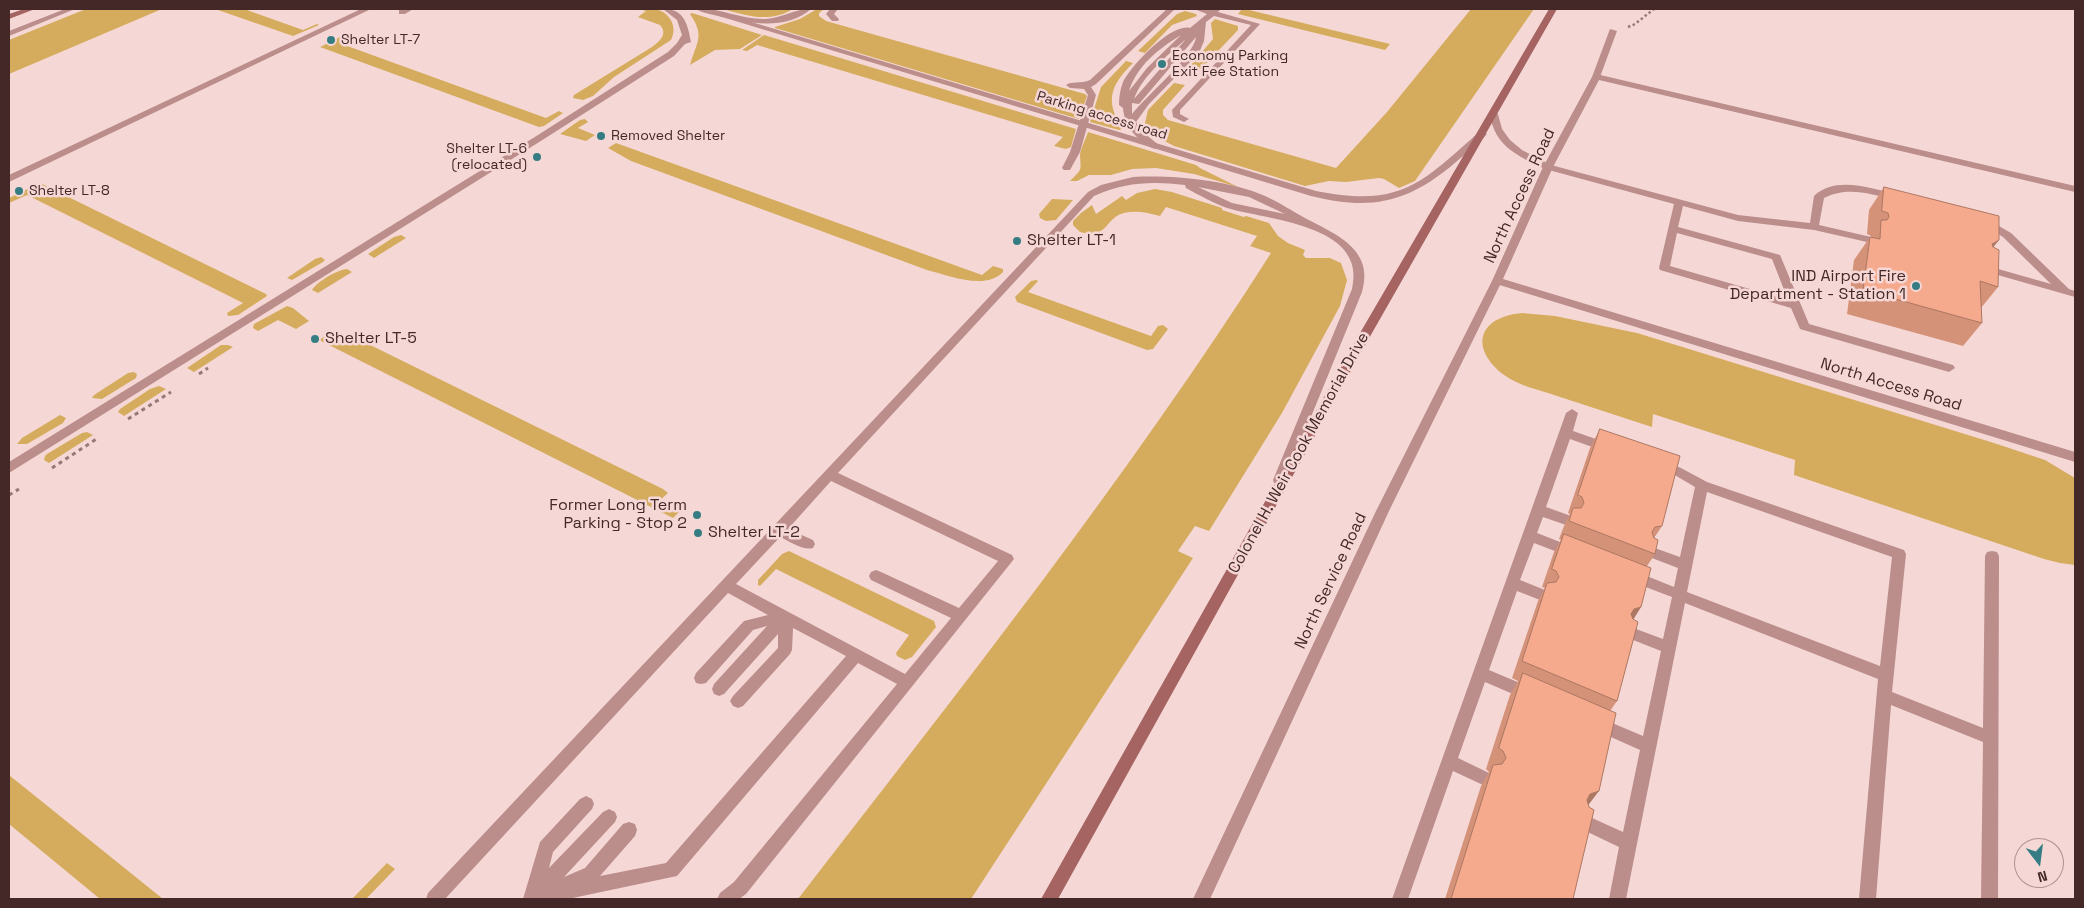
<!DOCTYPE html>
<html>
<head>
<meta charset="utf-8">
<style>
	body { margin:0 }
	#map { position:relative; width:2084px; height:908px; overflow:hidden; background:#f5d8d6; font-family:"Space Grotesk",sans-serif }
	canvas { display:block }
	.frame { position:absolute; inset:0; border:10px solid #432827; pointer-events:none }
	.north { position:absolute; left:2014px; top:838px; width:50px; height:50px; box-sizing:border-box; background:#f5d8d6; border:1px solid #ae9290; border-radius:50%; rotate:165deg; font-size:14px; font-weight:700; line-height:20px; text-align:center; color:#432827 }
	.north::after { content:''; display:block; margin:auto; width:18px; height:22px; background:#357d83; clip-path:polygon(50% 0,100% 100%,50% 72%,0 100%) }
</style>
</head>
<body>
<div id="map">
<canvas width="2084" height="908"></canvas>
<div class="frame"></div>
<div class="north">N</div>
</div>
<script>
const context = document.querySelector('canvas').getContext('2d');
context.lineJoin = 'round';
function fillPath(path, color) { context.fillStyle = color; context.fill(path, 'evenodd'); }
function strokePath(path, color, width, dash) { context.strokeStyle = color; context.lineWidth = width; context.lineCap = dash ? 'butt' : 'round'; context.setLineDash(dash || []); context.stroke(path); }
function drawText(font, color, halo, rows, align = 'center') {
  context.font = font + ' "Space Grotesk",sans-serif'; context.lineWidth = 5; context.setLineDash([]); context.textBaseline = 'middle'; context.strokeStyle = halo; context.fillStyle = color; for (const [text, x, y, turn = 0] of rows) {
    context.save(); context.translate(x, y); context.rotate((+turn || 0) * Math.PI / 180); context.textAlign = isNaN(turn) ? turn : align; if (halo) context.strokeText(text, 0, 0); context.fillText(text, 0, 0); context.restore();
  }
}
const green = new Path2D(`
	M86,9H162L9,74V40Z
	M215,9H244L303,30L317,24L319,25L293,36Z
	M639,9C644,9 651,8 655,9C670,12 678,27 671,40L614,77L593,96L583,100L573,98L574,95L652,47C660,41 668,34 660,25L638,17L646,11Z
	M723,9H793C770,23 747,16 723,9Z
	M817,9H824L819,13V16L826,21L1085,94L1087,96L1079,119L775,28V27L800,19Z
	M1242,9H1245L1390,44L1385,50L1238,14Z
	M1471,9H1534L1415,181L1399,188L1384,179L1379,178L1346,182L1329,181L1305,186L1174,146L1151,134L1145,123L1148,110L1174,83L1185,85L1163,110V115L1168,120L1336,168L1387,112Z
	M1185,11L1196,14L1197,16L1172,25L1145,53L1138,51L1177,14Z
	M692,13L762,35L740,49L715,50L690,65C697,41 705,36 690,14Z
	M1215,19L1238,26V30L1201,69L1191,65L1213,39L1211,23Z
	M346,34L351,36L339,43L546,118L559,111L563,113L544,126L539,127L320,47Z
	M764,35L1076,129L1071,147L1066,149L1054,146L1063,137L757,45L747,51L742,50Z
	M1126,61L1133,63C1110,86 1105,100 1122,129L1119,130L1090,122L1101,87Z
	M585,119L588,122L578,128L595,135L586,141L560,134L580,120Z
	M1088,132L1196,165L1200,168L1238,187L1194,174L1156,168L1132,169L1111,175H1089L1077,181H1070C1082,169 1081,172 1080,156C1080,149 1086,139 1088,132Z
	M616,143L982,275L993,266L1003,269V272C985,291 948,275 927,270L631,161L608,148Z
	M40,183L266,294L267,296L238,315L228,316L227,313L243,303L27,195L9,203V198Z
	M1155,189L1172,192L1222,208V210L1244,217L1246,216L1269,223L1278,236L1288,243L1305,250L1303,255L1306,258H1330L1341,263L1347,280L1340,306L1282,413L1209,531L1195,526L1178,551L1193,558L971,899H798C961,688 1127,479 1271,253L1250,246L1257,236L1166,207L1160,216C1148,213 1136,210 1124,213C1104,218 1110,239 1080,232L1073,225V221L1081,213L1092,205L1096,214L1122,196L1126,200L1137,193Z
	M1052,199L1073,200L1056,220L1046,221L1040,218L1039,214Z
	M401,235L406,238L374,258L368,254L394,237Z
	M321,257L325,260L323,262L292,280L287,278L315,259Z
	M347,269L352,272L318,293L312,290C318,281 337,270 347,269Z
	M1037,280L1038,281L1028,292L1151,336L1158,326L1163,325L1168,329L1153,349L1147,350L1017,302L1015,297L1031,281Z
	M287,306L293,308L309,321L296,329L278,320L258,331L253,328L254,324Z
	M1522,313L1555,316L1637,333L1994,443L2045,460L2075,478V565L2060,563L2044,559L1794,475L1795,460L1653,414L1652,427C1620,417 1589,406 1557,396C1540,390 1519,386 1504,375C1469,348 1478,317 1522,313Z
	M331,332L356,338L663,489L668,493L658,502L679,512L673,518L319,340Z
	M221,345H228L233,347L194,372L187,368Z
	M134,372L137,374L136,378L102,399L92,398L94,395L128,373Z
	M159,386L166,389L124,416L118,412L120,409L150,389Z
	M60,415L66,418L63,423L27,444H17L22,438Z
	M87,432L93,435L49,463L44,460L45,456L47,454L82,433Z
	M789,551L934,621L936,627L912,657L905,660L897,656L896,653L909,635L776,569L760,586L758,585V580L782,554Z
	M9,775L163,899H100L9,824Z
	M387,863L395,869L366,899H352Z`);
const pathFar1 = new Path2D(`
	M1628,27L1635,24L1654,9`);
const path = new Path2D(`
	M199,374L208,368
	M128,419L171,392
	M52,468L98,438
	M9,495L19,489`);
const lane = new Path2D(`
	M361,9H371L9,182V175Z
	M403,9H413L405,14H399V10Z
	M663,9C684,8 688,25 691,42L685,44L674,56L544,139L9,473V462L538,135L668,52L677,43L682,35L677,20Z
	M696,9C719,7 742,20 766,19C782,18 796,8 811,9C786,31 747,23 718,16C711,14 702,13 696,9Z
	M830,9H838L834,14L839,19L838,21H832L826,14Z
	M1167,9H1175L1096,84L1091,87L1096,95L1080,152L1070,170H1064L1062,168L1070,152L1088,95L1084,89L1070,88L1066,85C1071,81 1081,84 1090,80Z
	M1194,9H1221L1218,12L1260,24L1180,110V114L1189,119L1184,122L1173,117L1172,110L1251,25L1214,16L1206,22L1204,41L1199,53L1149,104L1136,122L1144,133L1160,146L1155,149C1138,143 1124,125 1123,108L1119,105C1119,97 1120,90 1123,82C1131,66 1171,23 1190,28L1207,14ZM1181,35L1147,68L1129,91C1137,66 1158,49 1181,35ZM1196,37C1194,56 1147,95 1132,114V103L1139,104ZM1186,39L1134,99C1142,76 1168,55 1186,39Z
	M1610,29L1617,31L1600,77L1593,79L1592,77Z
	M1494,111L1498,114L1502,129L1510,140L1522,150L1551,165L1738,215L1810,223L1814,196C1836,175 1873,189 1898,195L1900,197L1895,200C1870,194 1848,186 1824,198L1819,225L1871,237L1872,239L1871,241L1867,242L1814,230L1738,221L1683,206L1678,227L1780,255L1809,324L1953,365L1955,368L1949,372L1800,329L1791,308L1660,270L1659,268L1674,204L1545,169C1518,156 1494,146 1490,114ZM1677,233L1772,259L1788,300L1670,266Z
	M1133,177C1173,175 1228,180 1265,196C1279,202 1292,211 1305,218C1335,234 1375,249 1362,292L1284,483H1274L1273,480L1352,289C1368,224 1266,220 1227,208C1213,203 1199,195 1186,188L1185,185C1153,181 1124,182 1094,196L838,473L1012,555L1014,559L746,894L739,899H717L720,893L734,882L897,684L858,663L677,876L568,899H523L540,842L580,799L586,796L592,799L594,804L592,809L553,852L549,868L603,812L609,809L615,812L617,817L615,822L564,877L585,868L623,824L629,822L635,824L637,830L635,836L600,876L666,863L846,656L793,628L792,650L790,654L743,706L738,708L733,706L730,701L733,696L778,648V634L724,694L719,696L714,694L712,689L714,684L767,626L753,630L706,683L701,684L696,683L694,678L696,673L744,621L768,615L728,593L445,899H426L428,893L1088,192L1101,185ZM1198,187L1249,197L1285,214L1232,203ZM831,481L998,561L959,608L881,572L876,570L871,572L869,576L871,580L951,618L905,674L736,584L780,537C789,541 803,551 813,548L815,544L813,540L788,529Z
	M1985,218L2011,233L2069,289L2075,291V297L1980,270L1979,268L1980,266L1984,265L2051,284L2003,237L1981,223V219Z
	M1497,278L1502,281L1389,511L1210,899H1193L1376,511L1492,281Z
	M1572,409L1578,413L1573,431L1613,445L1615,448L1613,451L1609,453L1570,439L1546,507L1571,516L1573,520L1571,524L1566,525L1543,517L1537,533L1578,549L1580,553L1578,557L1573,558L1534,543L1520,580L1545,590L1547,594L1545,598L1540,600L1517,591L1489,670L1534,689L1536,694L1534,699L1529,701L1485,682L1458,758L1489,773L1491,778L1489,783L1483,785L1453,771L1408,899H1392L1566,413Z
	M1661,460L1681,468L1707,482L1904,550L1906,554L1892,692L1983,728L1985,556L1987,552L1992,551L1997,552L1999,556L1998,899H1981L1983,742L1891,705L1876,899H1859L1878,679L1685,603L1626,899H1609L1619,847L1575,826L1573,821L1575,816L1581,813L1623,832L1640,750L1593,729L1590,724L1593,719L1598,717L1643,736L1661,651L1623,636L1621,632L1623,628L1628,626L1663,639L1672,597L1627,580L1625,576L1627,572L1632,570L1674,587L1678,568L1644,555L1642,551L1644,547L1649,546L1680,557L1695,487L1673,474L1657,468L1655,465L1657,462ZM1707,492L1892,557L1880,666L1687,592Z`);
const street = new Path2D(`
	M65,9H75L9,36V31Z
	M696,9H708L1316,191C1399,207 1419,186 1479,132L1482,131L1487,134C1478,145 1466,153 1456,162C1408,203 1371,211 1311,196Z
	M1596,74L2075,186V192L1599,80L1553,167L1503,279L2075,452V462L1493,283L1492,281L1543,167L1592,77Z`);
const secondary = new Path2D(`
	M24,9H35L9,19V14Z
	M1549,9H1557L1372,333L1058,899H1041L1360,333Z`);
const wall = new Path2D(`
	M1884,187L1993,247L1998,287L1981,308L1982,323L1963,346L1847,314L1854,260L1870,237H1871V236L1867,234L1869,210Z
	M1600,429L1662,526L1654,538L1655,554L1647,566L1641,607L1633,619L1617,701L1610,711L1588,805L1573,899H1445L1481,786L1489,772L1486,769L1510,695L1518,681L1512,678L1538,601L1545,588L1542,587L1554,552L1561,540L1559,539L1564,526L1570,514L1568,513L1590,448Z`);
const shadedWall = new Path2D(`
	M1999,240L1981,263L1992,244Z
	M1641,607L1630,625L1622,626L1634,609Z
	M1599,791L1583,812L1574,814L1590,794Z`);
const building = new Path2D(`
	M1884,187L1999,216V240L1992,244L1993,247L1999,250L1998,287L1980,281L1982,323L1863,290L1870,237L1880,239L1881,220H1887L1889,217L1888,213L1882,211Z
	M1600,429L1680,456L1662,526L1655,527L1652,532L1654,538L1658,540L1655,554L1569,521L1573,508H1581L1584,503L1582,497L1578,495Z
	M1564,534L1651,568L1641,607L1634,609L1631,614L1633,619L1638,622L1617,701L1522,661L1547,583L1556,582L1559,577L1556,571L1552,569Z
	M1523,673L1616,713L1599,791L1590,794L1587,800L1589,807L1594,810L1573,899H1451L1493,765L1502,764L1506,758L1503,751L1499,748Z`);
const markers = [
	[331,40,5,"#357d83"],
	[1162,64,5,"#357d83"],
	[601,136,5,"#357d83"],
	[537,157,5,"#357d83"],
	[19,191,5,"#357d83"],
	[1017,241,5,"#357d83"],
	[1916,286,5,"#357d83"],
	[315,339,5,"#357d83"],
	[697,515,5,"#357d83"],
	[698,533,5,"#357d83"]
];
const farPoinames = [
	["Shelter LT-7",341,40],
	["Economy Parking",1172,56],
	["Exit Fee Station",1172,72],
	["Removed Shelter",611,136],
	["Shelter LT-6",527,149,"right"],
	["(relocated)",527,165,"right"],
	["Shelter LT-8",29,191]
];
const farStreetnames = [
	["Parking access road",1102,116,17]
];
const streetNames = [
	["North Access Road",1520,196,-65],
	["North Access Road",1891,385,17],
	["Colonel H. Weir Cook Memorial Drive",1299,453,-61],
	["North Service Road",1331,581,-65]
];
const poiNames = [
	["Shelter LT-1",1027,241],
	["IND Airport Fire",1906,277,"right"],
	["Department - Station 1",1906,295,"right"],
	["Shelter LT-5",325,339],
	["Former Long Term",687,506,"right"],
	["Parking - Stop 2",687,524,"right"],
	["Shelter LT-2",708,533]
];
fillPath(green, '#d5ac5d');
strokePath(pathFar1, '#967a79', 2.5, [2.5, 2.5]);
strokePath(path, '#967a79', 3, [4, 4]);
fillPath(lane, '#bb8d8b');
fillPath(street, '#bb8d8b');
fillPath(secondary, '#a56462');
fillPath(wall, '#d49279');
fillPath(shadedWall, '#ac7763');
fillPath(building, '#f6aa8d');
strokePath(building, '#ac7763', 1);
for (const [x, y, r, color] of markers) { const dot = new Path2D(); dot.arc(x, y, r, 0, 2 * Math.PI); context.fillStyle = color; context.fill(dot); strokePath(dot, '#f5d8d6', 2); }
drawText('14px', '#432827', '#f5d8d6', farPoinames, 'left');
drawText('14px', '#432827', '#f5d8d6', farStreetnames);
drawText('16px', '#432827', '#f5d8d6', streetNames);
drawText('16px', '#432827', '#f5d8d6', poiNames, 'left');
</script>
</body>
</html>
